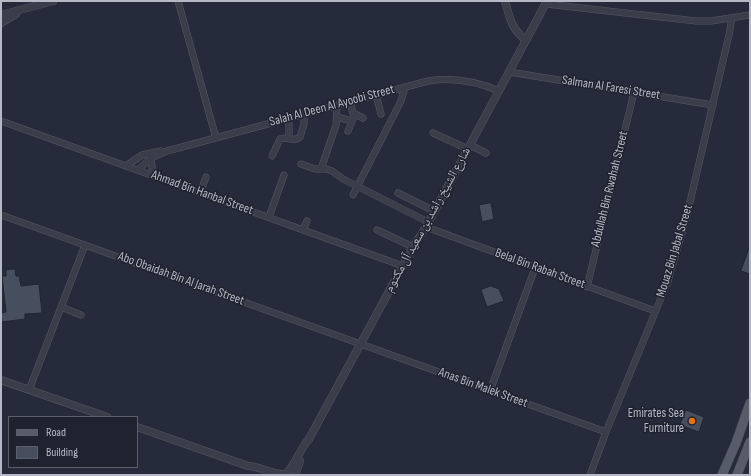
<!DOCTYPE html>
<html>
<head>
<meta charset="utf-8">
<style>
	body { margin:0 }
	#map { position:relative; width:751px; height:476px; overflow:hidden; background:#252b3a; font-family:"Sofia Sans Condensed",sans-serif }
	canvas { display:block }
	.frame { position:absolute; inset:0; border:2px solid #b5b9c6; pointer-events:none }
	.legend { position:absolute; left:8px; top:416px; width:130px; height:52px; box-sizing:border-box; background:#1e232f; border:1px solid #5a5f6b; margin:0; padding:5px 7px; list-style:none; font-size:12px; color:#b5b9c6 }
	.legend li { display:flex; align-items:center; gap:8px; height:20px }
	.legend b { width:20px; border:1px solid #5a5f6b }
</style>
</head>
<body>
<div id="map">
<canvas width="751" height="476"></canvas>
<div class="frame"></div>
<ul class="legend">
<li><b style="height:5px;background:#575c6a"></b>Road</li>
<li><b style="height:11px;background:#474e5e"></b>Building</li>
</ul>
</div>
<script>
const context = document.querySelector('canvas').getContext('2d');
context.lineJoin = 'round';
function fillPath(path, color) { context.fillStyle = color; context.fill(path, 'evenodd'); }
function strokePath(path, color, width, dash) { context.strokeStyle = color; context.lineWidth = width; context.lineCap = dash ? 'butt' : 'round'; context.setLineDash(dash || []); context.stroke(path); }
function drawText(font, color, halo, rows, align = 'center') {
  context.font = font + ' "Sofia Sans Condensed","Noto Naskh Arabic",sans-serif'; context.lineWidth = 3; context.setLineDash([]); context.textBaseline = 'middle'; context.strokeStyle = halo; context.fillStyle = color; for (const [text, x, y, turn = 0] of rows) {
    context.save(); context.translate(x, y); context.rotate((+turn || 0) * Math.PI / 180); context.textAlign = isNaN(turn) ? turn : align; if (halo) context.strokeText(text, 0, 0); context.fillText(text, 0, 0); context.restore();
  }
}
const building = new Path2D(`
	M491,203L494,219L482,222L479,205Z
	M750,246V274L741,271Z
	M15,269L16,276H19L21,286L39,284L42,313L25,314V319L2,322L1,313L6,312L2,276H6V270Z
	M491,286L499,289L504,301L487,307L481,290Z
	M686,410L704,417L699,432L680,425Z`);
const minor = new Path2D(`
	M178,1L216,138
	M546,4L696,21H711L750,15
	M509,72L713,105
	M376,95L381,114
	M350,102L353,113L363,118
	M337,117L352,121
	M1,121L403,266
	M348,131L355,114
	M433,133L468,149
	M289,139V118
	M470,145L486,153
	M272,156L280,139C287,136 294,143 300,137L304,124V114
	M151,158L153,176
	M301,164L315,169H326L332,171L343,179L428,222
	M126,166L142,155L161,151
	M321,169L336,125L337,105
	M138,170L151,158L167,151L428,81C454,77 476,81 499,91
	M200,193L206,177
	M398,193L434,211
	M353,195L401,101L405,87
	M1,215L606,432
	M269,217L284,175
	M426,227L655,311
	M303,230L307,221
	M377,230L413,247
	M587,287L634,92
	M61,307L81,315
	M29,390L85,245
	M490,391L535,268
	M590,475L606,432L668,281L686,219L729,35L732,18`);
const tertiary = new Path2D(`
	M505,1C510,18 511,29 526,40
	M1,15L53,1
	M1,23L16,14
	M1,380L107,417
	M137,427L248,466C260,466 271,475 285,474
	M286,474C296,464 301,447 309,439L413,247L426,227L547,1
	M295,475L300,461`);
const primary = new Path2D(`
	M722,475L736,443L750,403
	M737,475L750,442`);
const markers = [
	[692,421,4,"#e8710a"]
];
const streetNames = [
	["Salman Al Faresi Street",611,88,9],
	["Salah Al Deen Al Ayoobi Street",332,106,-15],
	["Abdullah Bin Rwahah Street",610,189,-76],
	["Ahmad Bin Hanbal Street",202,193,20],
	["شارع الشيخ راشد بن سعيد آل مكتوم",428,220,-61],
	["Mouaz Bin Jabal Street",675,251,-73],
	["Belal Bin Rabah Street",540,269,20],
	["Abo Obaidah Bin Al Jarah Street",181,279,20],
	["Anas Bin Malek Street",483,388,20]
];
const poiNames = [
	["Emirates Sea",684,414],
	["Furniture",684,429]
];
fillPath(building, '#474e5e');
strokePath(building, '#202531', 1);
strokePath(minor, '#545965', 7);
strokePath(tertiary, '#545965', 8);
strokePath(primary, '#424753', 10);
strokePath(minor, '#393e4a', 6);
strokePath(tertiary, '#393e4a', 7);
strokePath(primary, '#575c6a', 9);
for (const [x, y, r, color] of markers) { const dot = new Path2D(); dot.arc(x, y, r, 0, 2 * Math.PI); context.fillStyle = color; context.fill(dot); strokePath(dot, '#1e232f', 1.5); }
drawText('13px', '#b5b9c6', '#1e232f', streetNames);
drawText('13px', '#b5b9c6', '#1e232f', poiNames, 'right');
</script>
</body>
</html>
